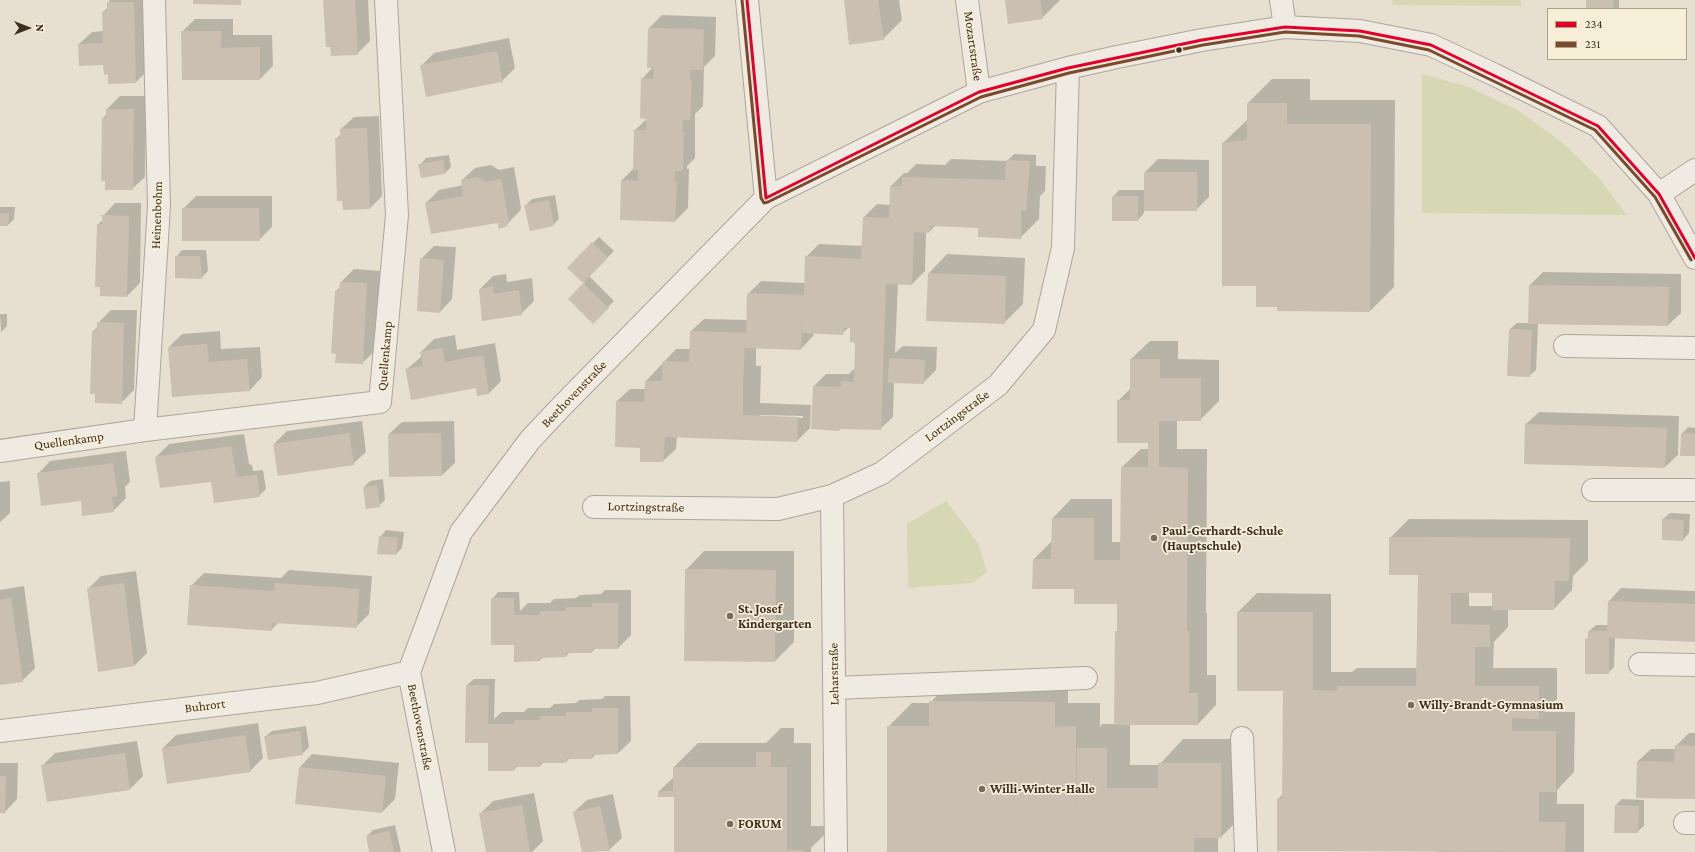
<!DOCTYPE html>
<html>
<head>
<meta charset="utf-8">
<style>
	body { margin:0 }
	#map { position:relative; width:1695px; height:852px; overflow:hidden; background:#e7e0d1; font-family:"Crimson Pro",serif }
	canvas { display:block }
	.legend { position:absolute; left:1547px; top:8px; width:140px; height:52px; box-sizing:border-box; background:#f7eed8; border:1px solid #ada18e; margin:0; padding:5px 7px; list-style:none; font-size:12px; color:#3d2e20 }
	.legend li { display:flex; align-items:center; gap:8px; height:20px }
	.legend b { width:20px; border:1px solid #ada18e }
	.north { position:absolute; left:8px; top:8px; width:40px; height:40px; -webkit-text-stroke:3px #f7eed8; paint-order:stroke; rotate:90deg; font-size:11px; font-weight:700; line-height:16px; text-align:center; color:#3d2e20 }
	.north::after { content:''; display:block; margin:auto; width:14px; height:18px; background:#3d2e20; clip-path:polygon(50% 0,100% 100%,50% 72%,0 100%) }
</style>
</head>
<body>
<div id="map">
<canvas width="1695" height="852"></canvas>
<ul class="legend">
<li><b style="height:5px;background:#e4002b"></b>234</li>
<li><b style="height:5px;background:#7a4b2a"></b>231</li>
</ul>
<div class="north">N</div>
</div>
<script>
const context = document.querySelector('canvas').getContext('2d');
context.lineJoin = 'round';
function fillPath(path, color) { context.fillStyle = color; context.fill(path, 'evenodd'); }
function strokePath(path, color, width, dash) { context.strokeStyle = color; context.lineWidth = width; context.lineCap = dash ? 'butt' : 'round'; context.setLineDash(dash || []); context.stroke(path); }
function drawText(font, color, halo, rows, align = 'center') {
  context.font = font + ' "Crimson Pro",serif'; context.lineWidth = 3.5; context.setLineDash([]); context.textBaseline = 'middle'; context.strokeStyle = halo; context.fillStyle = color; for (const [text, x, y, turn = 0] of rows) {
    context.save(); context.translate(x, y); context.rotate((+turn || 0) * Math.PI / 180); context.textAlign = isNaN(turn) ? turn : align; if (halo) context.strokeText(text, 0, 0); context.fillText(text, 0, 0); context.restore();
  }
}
const green = new Path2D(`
	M1393,0H1521V6L1392,5Z
	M1422,74L1469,87L1519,111L1564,144L1599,178L1627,215L1422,213Z
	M946,501L978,543L987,572L972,583L908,588L907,524Z`);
const shadow = new Path2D(`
	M110,0H147L149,69L136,82L109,73L104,64L79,44L92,32L104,31L103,12L108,7V3Z
	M324,0H368L370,41L357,54Z
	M845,0H899L902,20L883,39Z
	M1006,0H1060L1042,18Z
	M1587,0H1619V9H1587Z
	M662,15L716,17L715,56L704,67L703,106L695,114V158L687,166V169H689L688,208L675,221L622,180L634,168L635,130L648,118L642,79L653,67L649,28Z
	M195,19H233V35H272L273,66L260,79L182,32Z
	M509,38L515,68L502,81L421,66L434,53Z
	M1272,79H1310V100H1395L1394,287L1370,311L1278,306L1223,143L1248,119V103Z
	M120,96H146L145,177L132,189L103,118L107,114V109Z
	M379,116L382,196L370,208L336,139L341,134V129L354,117Z
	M1014,154L1036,155V166H1046L1045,191L1040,196L1039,219L1020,238L980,227L936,225L929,232H926L925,271L912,284L898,283L895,353L903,346L937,347L936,370L923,383L894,382L893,417L880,429L814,386L826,374H849L855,368L856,342L851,327H849L842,334L814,333L813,336L801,349L756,347V366H761L760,403L811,405L810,428L797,441L677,436L676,449L663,461H641V447L617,401L630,389H645L646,381L676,349H691V331L704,319L747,320L748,294L761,281L805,283L806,257L819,244L863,246L864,217L877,204L890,205L891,186L904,173H907L916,164L945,165L951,159L1007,161ZM760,415L803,416V418L760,417Z
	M449,155L451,167L445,173L422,177L420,165L426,158Z
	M1158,159L1209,160V197L1196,210H1144V213L1138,220L1113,197L1119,190H1145V172Z
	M491,165L499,170L514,167L521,208L520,211L505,226L498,221L426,203L439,190L463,185L462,180L475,168Z
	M555,195L559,219L553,225L526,205L532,199Z
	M196,196H272V227L259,240L183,209Z
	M115,203H141L140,283L127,296L98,224L103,220V216Z
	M0,207H15L14,219L8,225H0Z
	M599,237L614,251L589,276L614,301L593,323L569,299L585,283L568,268Z
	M434,246L456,247L452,299L440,312L421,259Z
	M182,250H206L208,271L201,278L176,257Z
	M947,254L1025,258L1023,304L1004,323L929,273Z
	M354,269L380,271L375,351L362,363L336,291L341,286V282Z
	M1543,272L1681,274V313L1668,325L1538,324L1536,370L1529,376L1510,329L1517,323H1529L1530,285Z
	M506,274L507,282L532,278L534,301L521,314L480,289L493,276Z
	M111,310H137L134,390L121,403L93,331L98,327V323Z
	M0,314H7V326L1,332Z
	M220,331L221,349L260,347L262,377L250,390L169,347L182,334Z
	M455,335L457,350L495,343L501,381L488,394L476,387L407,369L422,356L421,352L434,339Z
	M1150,341H1178V359L1219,360V401L1200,420H1177V449H1207L1206,613H1207V675H1216V705L1198,724H1130V765H1159L1183,739H1245V813L1221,837H1218V852H888V727L912,703H930L943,689L1068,690V703H1100V727L1102,724H1115L1116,632L1118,630V603L1075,588L1034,559L1052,541L1053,518L1071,499H1112V542H1121L1122,467L1141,449H1149V442L1118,401L1131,388V359Z
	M1539,412L1679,416L1678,455L1665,467L1526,424Z
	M362,421L366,452L353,464L274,444L287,431Z
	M454,421L455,463L442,475L389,434L402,422Z
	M1688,427L1695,428V455L1682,434Z
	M244,434L249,464L252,465L253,471L263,470L266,489L259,496L156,457L169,444Z
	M126,451L130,482L125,487L126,498L113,511L81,500L38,474L50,461Z
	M383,479L385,500L379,506L364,487L370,481Z
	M10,481V513L0,522V482Z
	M1670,513L1690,514L1689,533L1683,540L1663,519Z
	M1409,519L1588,520V561L1573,576L1572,590L1554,609H1508V627L1494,642L1493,668H1557V699L1544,712H1575L1574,772L1557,790V804H1584V852H1436V851L1278,799L1283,794L1284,690H1238V612L1257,593L1331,594V672H1352L1357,668H1418L1419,574L1390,538ZM1469,592H1493V606H1469Z
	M386,530L404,532L402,548L396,554L380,537Z
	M704,551H794V642L775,661L685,660L686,570Z
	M289,570L372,576L369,614L356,627L279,622L271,630L191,586L204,573L281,578Z
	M136,571L147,653L134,666L99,670L88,589L101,576Z
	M24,586L35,668L22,681L0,684V590Z
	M1621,588L1695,591V641L1615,638L1614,667L1608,673L1586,640L1589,636V631L1596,625H1608L1609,601Z
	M605,590H631V635L618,648H596L592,652H570L566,656L544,657L540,660L515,661V644L492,599L498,592H519L520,611L528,603H550L554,599L576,598L580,595L601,594Z
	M474,679H495L494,719L502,712H524L528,708H550L554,704L576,703L579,700L602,699L605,696H630L631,741L618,753L596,754L592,758H570L566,762H544L540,766H518L514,770H489V741L467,685Z
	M258,723L263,758L250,771L163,748L176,735Z
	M306,726L309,747L302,754L265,737L272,731Z
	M781,728H794V743H811V826H826V833L811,848V852H675V796L659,791L674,777V767L698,743H766Z
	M1689,733H1695V798L1638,761L1651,749H1676V746Z
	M137,741L143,776L130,789L48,801L42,766L55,753Z
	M312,754L399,763L395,799L382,812L296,803L300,767Z
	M0,763H18L17,799L5,812H0Z
	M534,793L543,841L532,852H488L480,814L493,801Z
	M613,794L622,838L609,850L583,852L574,812L587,800Z
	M1622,799L1644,800V826L1637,832L1616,805Z
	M395,825L401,852H370L367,836L373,830Z`);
const building = new Path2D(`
	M193,0H241V5L193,4Z
	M323,0H355L358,55L329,56L331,55L330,47H326Z
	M844,0H878L884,40L849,45Z
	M1005,0H1040L1043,19L1008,24Z
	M1586,0H1613V9H1586Z
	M107,2H134L136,83L108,84V74L104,75L103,65L79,66L78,44L103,43L102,12L107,11Z
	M648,28L704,29L703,70H690V80H692L690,120H683L682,132H684L683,171H675L674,182H677L675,222L620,220L621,180L638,181V170H631L633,169L634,131L632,130H646V119L640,118L641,78L653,79L654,68H647Z
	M181,31H221V48L260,47V80H182Z
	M497,51L503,84L501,82L426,97L420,65Z
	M1247,103H1287V124H1371L1370,312L1277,311V307H1256V286H1222V143L1247,140Z
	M106,109H134L133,190H105V181H101L102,118H106Z
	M367,128L370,209L343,210L342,201H337L335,138H340V129Z
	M443,160L445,174L421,178L418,164Z
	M1006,160L1030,161L1026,211L1021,210V239L978,237V228L930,226L929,233L914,232L912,285L886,284L881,430L840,429L839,431L811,429L813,386L841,387V381L854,382L855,343L850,342V328H844L843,335L802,333V316L801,350L745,348V339L743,385V415L798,417L797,442L665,437L663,462H640V448L615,447L616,401L644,402L645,381H662L663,361L689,362L690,331L746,333L747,293L804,295L805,256L861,259L863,217L889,218L890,186H902V177L1005,180Z
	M1144,172H1197V211H1144Z
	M478,177L486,182L501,179L509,221L507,222L508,225L506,227L498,229V223L431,234L425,203L463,196L461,180Z
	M1112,196H1138V221H1112Z
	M549,200L554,226L530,231L524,205Z
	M182,208H259L260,241H182Z
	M0,213H9L8,226H0Z
	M100,215L129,216L127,297L98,296L100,295V287H95L97,224H102V216Z
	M592,242L608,258L583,283L567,268Z
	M175,256H200L202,279L175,278Z
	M420,258L444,260L440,313L417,311Z
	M928,273L1006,276L1005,324L926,321Z
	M340,282L367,283L363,364L335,363L336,354L331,353L335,291H339Z
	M583,283L609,308L593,324L568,299Z
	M1529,285L1669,287L1668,326L1528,324Z
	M493,286L494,294L519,290L522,315L482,321L479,289Z
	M97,322L124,323L122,404L95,403V394H90L92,331H97Z
	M1509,329L1532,330L1530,377L1507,376Z
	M207,344L209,362L247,359L250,391L172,397L168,347Z
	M442,348L445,362L483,355L489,394L477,396L476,388L411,400L405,367L407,369L423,366L420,352Z
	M889,358L925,360L924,384L888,383Z
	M1130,359H1160V378H1201V421H1159V467L1188,468L1187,631H1189V693H1198V725H1114L1115,631H1117V604H1074V589H1032L1033,559H1051L1052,518H1094V560H1120L1121,467H1148V443H1117V400H1130Z
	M1525,424L1667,428L1665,468L1524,464Z
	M349,433L354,465L278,476L273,444Z
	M441,433L442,476L389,477L388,434Z
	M1681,433L1695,434V456H1680Z
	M231,446L237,477L257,475L260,497L214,503L211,482L160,488L155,457Z
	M113,463L118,496L112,497L114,512L82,516L81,501L41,506L37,473Z
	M377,485L380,507L366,509L363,487Z
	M1662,519L1684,520L1683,541L1662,540Z
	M379,536L398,538L396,555L377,554Z
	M1389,537L1570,538L1569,581H1555L1554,610H1492V593H1451V624L1490,625V647H1475V686H1539V719L1512,718V731H1556V792H1539V822H1566L1565,852L1277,851V799H1282L1283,691H1237V612H1313V690L1337,691V686H1416L1418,575H1389Z
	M685,569L776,570L775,662L684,661Z
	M124,583L134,666L98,672L87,588Z
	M275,583L359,589L357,628L272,623V631L187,625L190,585L274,591Z
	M11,598L23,682L0,685V600Z
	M491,598H514V615H540V611H566V607H592V603H618V649H592V653H566V657L540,658V661L514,662V645H491Z
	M1608,601L1695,604V642L1609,638V674H1585V639H1588V631H1607Z
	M466,685H489L488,724H514V720H540V716H566V712H592V708H618V754L592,755V759H566V763H540V767H514V771H488V743H465Z
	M929,701L1055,702V727L1076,726V841L1077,748H1107V788H1158V763H1221V838H1194V852H887V726H929Z
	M300,731L303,755L268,760L264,736Z
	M245,735L251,772L167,784L162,748Z
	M1675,745L1695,746V799L1636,798L1637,761L1674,762Z
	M756,752H771V767H787V850H803V852H674V797H658V791H673V767H756Z
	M125,753L130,790L47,802L41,765Z
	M299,767L386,776L382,813L295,804Z
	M0,776H6L5,813H0Z
	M522,805L530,852H486L479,813Z
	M1615,805L1639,806L1638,833H1614Z
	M600,806L610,851L582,852L573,812Z
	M389,831L394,852H369L366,836Z`);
const minor = new Path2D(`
	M747,0L766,198
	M967,0L979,92
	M1281,0L1285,27
	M1659,194L1695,170
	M1565,346L1695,348
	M145,430L159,206L154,0
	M0,451L145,430L380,402L397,215L386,0
	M1593,490H1695
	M832,496L836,852
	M594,507L778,509L832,496L882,473L998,385L1044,330L1063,248L1068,68
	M1640,664L1695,665
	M834,688L1086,678
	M0,731L317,693L409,672
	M1242,738L1246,852
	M1685,823H1695
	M444,852L409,672L461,532L530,440L561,407L766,198L979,92L1068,68L1117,57L1202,40L1285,27L1360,31L1431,45L1493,74L1598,126L1659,194L1695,258`);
const bus1 = new Path2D(`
	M747,0L766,198
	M766,198L979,92L1068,68L1202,40L1285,27L1360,31L1431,45L1598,126L1659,194L1695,258`);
const bus2 = new Path2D(`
	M742,0L761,198L764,203L768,202L981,97L1069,73L1203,45L1285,32L1359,36L1429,50L1595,130L1655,197L1691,260`);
const markers = [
	[1179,50,3.5,"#3d2e20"],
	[1154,538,4,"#786c5e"],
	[730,616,4,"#786c5e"],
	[1411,705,4,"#786c5e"],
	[982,789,4,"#786c5e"],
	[730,824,4,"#786c5e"]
];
const streetNames = [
	["Mozartstraße",973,46,82],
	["Heinenbohm",157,215,-88],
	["Quellenkamp",385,356,-85],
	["Beethovenstraße",574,394,-46],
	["Lortzingstraße",957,416,-37],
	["Quellenkamp",69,441,-8],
	["Lortzingstraße",646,507,1],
	["Leharstraße",834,674,-91],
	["Buhrort",205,706,-7],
	["Beethovenstraße",420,727,79]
];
const poiNames = [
	["Paul-Gerhardt-Schule",1162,531],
	["(Hauptschule)",1162,546],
	["St. Josef",738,609],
	["Kindergarten",738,624],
	["Willy-Brandt-Gymnasium",1419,705],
	["Willi-Winter-Halle",990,789],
	["FORUM",738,824]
];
fillPath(green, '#d6d7b3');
fillPath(shadow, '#0003');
fillPath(building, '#cbbfb2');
strokePath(minor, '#ada599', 24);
strokePath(minor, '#efebe3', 22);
strokePath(bus1, '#e4002b', 3);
strokePath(bus2, '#7a4b2a', 3);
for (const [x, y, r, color] of markers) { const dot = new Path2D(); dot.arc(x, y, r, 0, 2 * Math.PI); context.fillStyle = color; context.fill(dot); strokePath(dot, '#f7eed8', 1.5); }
drawText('13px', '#3d2e20', '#f7eed8', streetNames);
drawText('bold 13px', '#3d2e20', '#f7eed8', poiNames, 'left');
</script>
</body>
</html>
